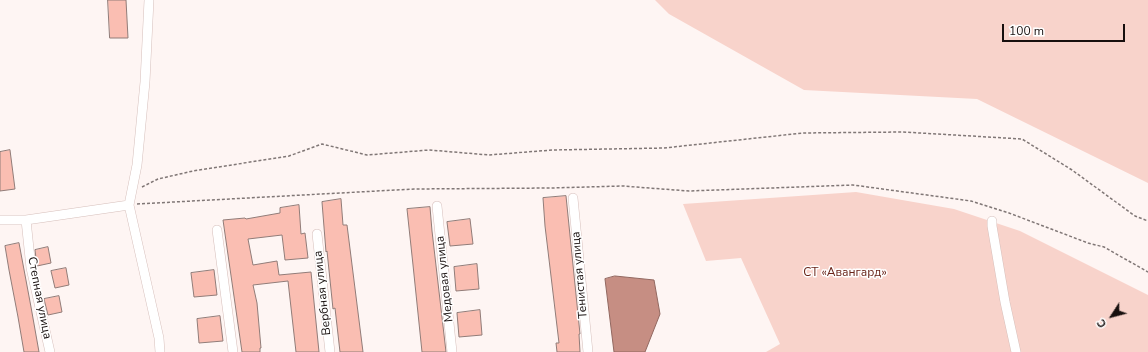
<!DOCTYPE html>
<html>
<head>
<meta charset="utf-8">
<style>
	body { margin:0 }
	#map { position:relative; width:1148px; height:352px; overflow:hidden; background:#fef5f3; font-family:"Nunito Sans",sans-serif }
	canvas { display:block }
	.north { position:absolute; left:1092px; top:296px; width:40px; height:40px; -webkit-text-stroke:3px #fff; paint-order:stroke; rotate:234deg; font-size:11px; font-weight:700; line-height:16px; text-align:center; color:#170f0e }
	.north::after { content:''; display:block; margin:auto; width:14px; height:18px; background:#170f0e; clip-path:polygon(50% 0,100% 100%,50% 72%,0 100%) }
	.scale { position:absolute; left:1002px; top:24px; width:123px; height:18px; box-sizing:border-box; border:2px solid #170f0e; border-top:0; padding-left:5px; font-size:12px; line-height:14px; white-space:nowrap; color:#170f0e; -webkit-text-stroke:3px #fff; paint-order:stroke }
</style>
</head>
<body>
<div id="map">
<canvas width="1148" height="352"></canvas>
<div class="north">С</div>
<div class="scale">100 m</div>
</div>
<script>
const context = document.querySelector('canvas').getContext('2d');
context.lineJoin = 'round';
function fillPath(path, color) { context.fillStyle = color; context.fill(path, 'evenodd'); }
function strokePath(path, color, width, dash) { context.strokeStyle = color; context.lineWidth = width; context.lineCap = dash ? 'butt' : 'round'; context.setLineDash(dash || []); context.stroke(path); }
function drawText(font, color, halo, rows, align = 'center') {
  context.font = font + ' "Nunito Sans",sans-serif'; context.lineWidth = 3; context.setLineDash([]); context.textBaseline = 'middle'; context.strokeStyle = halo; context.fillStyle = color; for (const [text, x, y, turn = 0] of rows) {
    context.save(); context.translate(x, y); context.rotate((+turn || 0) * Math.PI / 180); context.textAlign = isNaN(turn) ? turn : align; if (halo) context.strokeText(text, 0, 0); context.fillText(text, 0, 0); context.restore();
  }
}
const green = new Path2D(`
	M655,0H1148V183L977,99L804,90L669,14Z
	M856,192L954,209L1020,231L1148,295V352H766L780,344L741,258L706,261L683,204Z`);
const water = new Path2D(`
	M615,276L654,280L660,314L645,352H614L605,279Z`);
const building = new Path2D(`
	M108,0H126L128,38H110Z
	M10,150L15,189L0,191V152Z
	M566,196L580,334H579L580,352H557L556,343H559L545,226L543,198Z
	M341,199L343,225H347L363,352H340L335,308L333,309L327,251L326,252L322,202Z
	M299,205L301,234L305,233L308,258L285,260L282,235L248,239L253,265L277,261L279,275L311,272L319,352H296L288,281L253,285L257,303L261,348H260V352H242L223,220L245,218L246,219L280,213V208Z
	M430,207L432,231L446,352H422L413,265L407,209Z
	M470,219L473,244L450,246L447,222Z
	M19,243L31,307L39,352H24L18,317L9,270L5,246Z
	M48,247L51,263L37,266L35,250Z
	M477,264L479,289L456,291L454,267Z
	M66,268L69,285L55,288L51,271Z
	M214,270L217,295L194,297L191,273Z
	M59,296L62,312L48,315L44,299Z
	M480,310L482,335L459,337L457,313Z
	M220,316L223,341L199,343L197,319Z`);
const path = new Path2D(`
	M142,187L158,179L193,171L289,156L322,144L367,155L429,150L489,155L552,150L664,148L803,133L903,132L1022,139L1072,170L1135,216L1148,221
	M137,204L414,189L551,188L623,186L689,191L853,185L971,201L1009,213L1088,243L1104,247L1148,272`);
const minor = new Path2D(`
	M149,0L145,82L137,165L129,205L159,338L160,352
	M573,198L588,352
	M437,206L452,352
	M0,220H26L129,205
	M26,220L31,268L50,352
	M992,221V226L1005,302L1016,352
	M217,230L233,352
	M317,234L330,352`);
const parkNames = [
	["СТ «Авангард»",845,273]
];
const streetNames = [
	["Тенистая улица",580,275,-95],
	["Медовая улица",445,279,-96],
	["Вербная улица",323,293,-96],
	["Степная улица",39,298,79]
];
fillPath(green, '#f8d3cb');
fillPath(water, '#c68e83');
strokePath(water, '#926860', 1);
fillPath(building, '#fabeb2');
strokePath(building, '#917c78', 1);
strokePath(minor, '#d6bfbb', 10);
strokePath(path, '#807776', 1.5, [3, 2]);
strokePath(minor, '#fff', 9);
drawText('12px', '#682318', '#fff', parkNames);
drawText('12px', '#170f0e', '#fff', streetNames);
</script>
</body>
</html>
